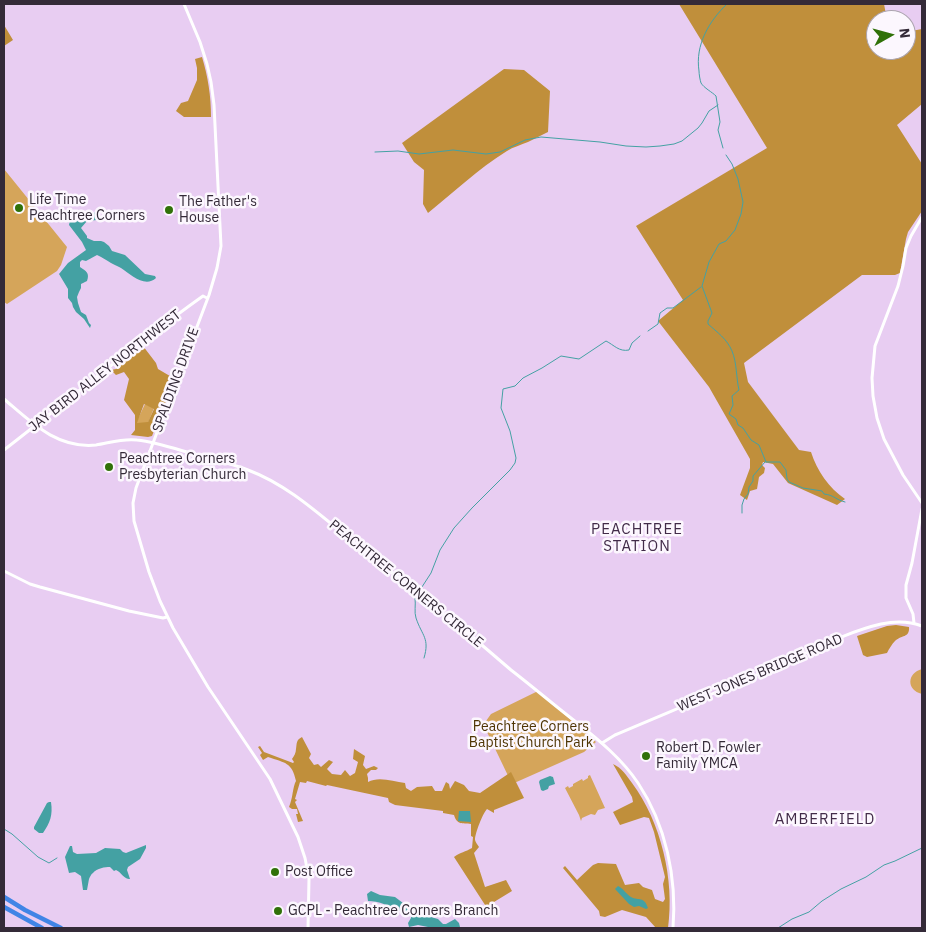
<!DOCTYPE html>
<html>
<head>
<meta charset="utf-8">
<style>
	body { margin:0 }
	#map { position:relative; width:926px; height:932px; overflow:hidden; background:#e8cdf2; font-family:"IBM Plex Sans",sans-serif }
	canvas { display:block }
	.frame { position:absolute; inset:0; border:5px solid #342a38; pointer-events:none }
	.north { position:absolute; left:866px; top:10px; width:50px; height:50px; box-sizing:border-box; background:#fcf7fe; border:1px solid #aca5af; border-radius:50%; rotate:83deg; font-size:14px; font-weight:700; line-height:20px; text-align:center; color:#342a38 }
	.north::after { content:''; display:block; margin:auto; width:18px; height:22px; background:#307109; clip-path:polygon(50% 0,100% 100%,50% 72%,0 100%) }
</style>
</head>
<body>
<div id="map">
<canvas width="926" height="932"></canvas>
<div class="frame"></div>
<div class="north">N</div>
</div>
<script>
const context = document.querySelector('canvas').getContext('2d');
context.lineJoin = 'round';
function fillPath(path, color) { context.fillStyle = color; context.fill(path, 'evenodd'); }
function strokePath(path, color, width, dash) { context.strokeStyle = color; context.lineWidth = width; context.lineCap = dash ? 'butt' : 'round'; context.setLineDash(dash || []); context.stroke(path); }
function drawText(font, color, halo, rows, align = 'center') {
  context.font = font + ' "IBM Plex Sans",sans-serif'; context.lineWidth = 5; context.setLineDash([]); context.textBaseline = 'middle'; context.strokeStyle = halo; context.fillStyle = color; for (const [text, x, y, turn = 0] of rows) {
    context.save(); context.translate(x, y); context.rotate((+turn || 0) * Math.PI / 180); context.textAlign = isNaN(turn) ? turn : align; if (halo) context.strokeText(text, 0, 0); context.fillText(text, 0, 0); context.restore();
  }
}
const green = new Path2D(`
	M4,169L67,247L61,265L57,271L7,304L4,302Z
	M145,404L154,408L148,423H136Z
	M922,669V694C906,690 907,673 922,669Z
	M538,691L596,742L584,752L512,784L487,732L486,721L491,714Z
	M590,775L605,808L598,810L595,815L591,814L582,818L581,821L579,815L565,788L568,786L569,788L573,786V784L582,779L583,781L588,778V776Z`);
const forest = new Path2D(`
	M679,4H884L887,20H876V50H906V32L922,29V104L897,125L922,164V211L908,232L906,239L900,273L895,275H862L744,363L748,382L799,450L811,452C817,471 829,488 845,499L837,505L788,483L773,464L763,462L762,465L765,468L764,473L759,477L757,489L750,491L747,500L740,495L750,468V459L709,387L658,321L683,300L636,226L767,148Z
	M4,25L13,40L4,46Z
	M202,57C208,77 211,96 211,117H184L176,111L181,103L188,101L197,80V68L195,59Z
	M504,69L524,70L550,91L548,132C541,135 535,139 528,142C521,145 513,147 507,151C478,169 454,192 428,213L423,204L424,170L414,162L402,143Z
	M143,346L156,363L158,369L175,379L152,436L148,437L131,435L135,430V415L124,400L129,379L124,372L116,375L111,370L116,369V367ZM144,404L154,409L148,422L137,423Z
	M896,625L909,627C910,638 901,635 895,641C892,644 889,649 887,653L867,657L863,655L857,636L887,626Z
	M302,737L311,754L309,758L314,765L318,764L321,767L329,760L333,762L327,769L332,774L341,775L345,770L350,776L355,773L358,762L353,759L354,749L365,756L363,765L366,769L374,766L378,768L376,770H371L367,774L368,778V782C378,776 393,781 405,783L406,788L411,791L417,787L432,786L435,791H442L446,782L449,784L450,789L455,781L464,785L469,791L480,793L511,772L524,798L494,810V813L487,809C483,813 475,833 475,840C476,843 477,844 479,847L474,853L485,887L506,880L512,891L494,902L487,908L454,857C461,852 465,852 472,848L473,837L471,836V824C462,823 457,825 454,815L443,813V811L395,805L389,802L388,798L327,785L326,786L307,781L306,783L300,782L295,799L297,800L295,802L303,821L298,822L296,814H298L297,809H292L289,807C293,797 292,792 295,783L296,781C292,762 285,763 268,757L263,760L260,755L262,753L258,747L260,746L264,752L293,763L294,762L292,759C294,756 296,753 296,749C297,743 296,740 302,737Z
	M613,764C622,768 626,775 632,783C661,822 675,880 668,928H656L646,917L622,910L605,917L600,916L599,911L563,868L565,866L577,880L593,865L598,863L616,864L625,885L639,883L643,887L652,890L655,899L663,902L665,899L663,884L665,877L654,832L649,818L644,817L620,825L613,812L633,802L632,797Z`);
const water = new Path2D(`
	M85,212L89,215L96,212L97,214L95,216L97,220L87,221L81,228L87,236V238L94,241H101L104,242L109,246L112,251L125,255L145,274L155,276L156,278C145,288 131,275 121,268C118,266 114,265 111,263C106,260 102,257 97,255L86,261L82,260L80,262V267C86,271 90,273 87,281L81,284V288L79,292L77,297L78,303L81,312L86,315L89,323L91,325L90,328L84,319L76,312L73,307L72,303L68,298V289L59,274L68,263L86,250L82,242L69,225C70,217 77,213 85,212Z
	M550,776L553,777L555,784L549,786L548,789L543,791L541,790L539,782L540,780Z
	M49,802H51C53,815 50,823 43,833H39L34,829V827L47,803Z
	M459,811H470L471,822L458,821Z
	M146,845V848L140,859L128,867L127,870L130,879H129C123,878 121,872 116,870L114,871L110,867C105,867 97,868 93,873C91,874 90,877 89,879L87,890H83L81,876L75,872L69,873L65,857L70,846H72L73,852L77,854L96,853L105,848L120,849L123,852L126,853Z
	M618,886C623,888 626,894 631,897C639,901 644,896 648,908L646,909L639,906L634,907L629,904L615,889Z
	M371,891L380,895L395,897L403,903L423,911L431,917L438,919L443,924H446L455,919L459,923L460,927L458,928H429L428,927L418,925L409,927L408,923L411,918V915C405,915 404,913 400,911C391,906 378,901 368,901L367,894Z`);
const stream = new Path2D(`
	M723,148L718,130L720,122L716,96C712,92 704,88 701,83C700,80 699,74 699,71C695,45 709,21 727,4
	M375,152L398,151L419,154L453,150L486,154L500,152L525,140L541,137L600,142L626,146L646,147L660,146L674,144L682,141L698,128L702,123L709,111L718,105
	M726,155L732,164L738,179L743,202L741,214L735,230L726,241L719,244L709,262L702,286L712,313L708,321V324C717,332 727,339 732,351C737,363 736,377 739,390L732,396L733,405L729,414L736,419L738,425L743,428L751,440L759,445L766,462
	M648,331L658,324L660,313L667,308H673L701,287
	M766,462H780L786,470L787,479L789,482L803,488L822,491L824,494C834,495 836,500 845,502
	M742,513V505L744,499L748,494L749,487L753,481V476L765,462
	M420,590L431,573L440,550L454,528L472,508L510,470L515,463L516,458L510,431L501,408L503,389L515,386L523,378L542,368L561,356L579,359L606,341C614,345 619,352 629,350L632,343L640,336
	M415,598C416,605 414,612 416,618C422,636 430,638 424,658
	M4,829L12,834L38,857L49,863L57,858
	M778,928L792,919L809,912L822,901L841,889L866,877L884,865L895,861L922,848`);
const secondary = new Path2D(`
	M184,4L200,42L207,64L211,82L214,105L221,246L217,268L209,295L136,488L133,503L134,521L149,572L160,601L173,628L208,687L270,779L298,837L305,858L309,879L308,928
	M922,217L911,236L906,248L903,266L898,286L875,346L872,378L873,396L877,418L884,439L903,475L922,503
	M4,399C31,422 57,449 96,445C109,443 123,438 137,440C155,442 173,448 190,453C209,458 229,463 248,470C291,486 325,520 361,548C397,577 433,605 469,634C483,646 497,658 511,670C533,687 554,705 576,722C599,740 622,759 638,783C666,825 677,878 673,928
	M4,450C70,399 134,345 203,296L207,298
	M4,571L30,584L40,587L129,611L163,618L167,617
	M914,623L913,614L906,598V585L912,563L922,509
	M602,743L615,735C669,712 725,689 779,665C812,651 846,632 881,624C895,621 909,621 922,626`);
const highway = new Path2D(`
	M4,897L25,910L61,928
	M4,907L42,928`);
const markers = [
	[19,208,5,"#307109"],
	[169,210,5,"#307109"],
	[109,467,5,"#307109"],
	[646,756,5,"#307109"],
	[275,872,5,"#307109"],
	[278,911,5,"#307109"]
];
const poiNames = [
	["Life Time",29,200],
	["Peachtree Corners",29,216],
	["The Father's",179,202],
	["House",179,218],
	["Peachtree Corners",119,459],
	["Presbyterian Church",119,475],
	["Robert D. Fowler",656,748],
	["Family YMCA",656,764],
	["Post Office",285,872],
	["GCPL - Peachtree Corners Branch",288,911]
];
const streetNames = [
	["JAY BIRD ALLEY NORTHWEST",105,371,-38],
	["SPALDING DRIVE",176,380,-70],
	["PEACHTREE CORNERS CIRCLE",406,584,39],
	["WEST JONES BRIDGE ROAD",760,673,-23]
];
const parkNames = [
	["Peachtree Corners",531,727],
	["Baptist Church Park",531,743]
];
const neighbourhoodNames = [
	["PEACHTREE",637,530],
	["STATION",637,547],
	["AMBERFIELD",825,820]
];
fillPath(green, '#d5a55a');
fillPath(forest, '#c08f3b');
fillPath(water, '#44a1a3');
strokePath(stream, '#44a1a3', 1);
strokePath(secondary, '#fff', 3);
strokePath(highway, '#4085e6', 4.5);
for (const [x, y, r, color] of markers) { const dot = new Path2D(); dot.arc(x, y, r, 0, 2 * Math.PI); context.fillStyle = color; context.fill(dot); strokePath(dot, '#fcf7fe', 2); }
drawText('14px', '#342a38', '#fcf7fe', poiNames, 'left');
drawText('14px', '#342a38', '#fcf7fe', streetNames);
drawText('14px', '#4f3504', '#fcf7fe', parkNames);
context.letterSpacing = '1px';
drawText('15px', '#422b49', '#fcf7fe', neighbourhoodNames);
context.letterSpacing = '0px';
</script>
</body>
</html>
